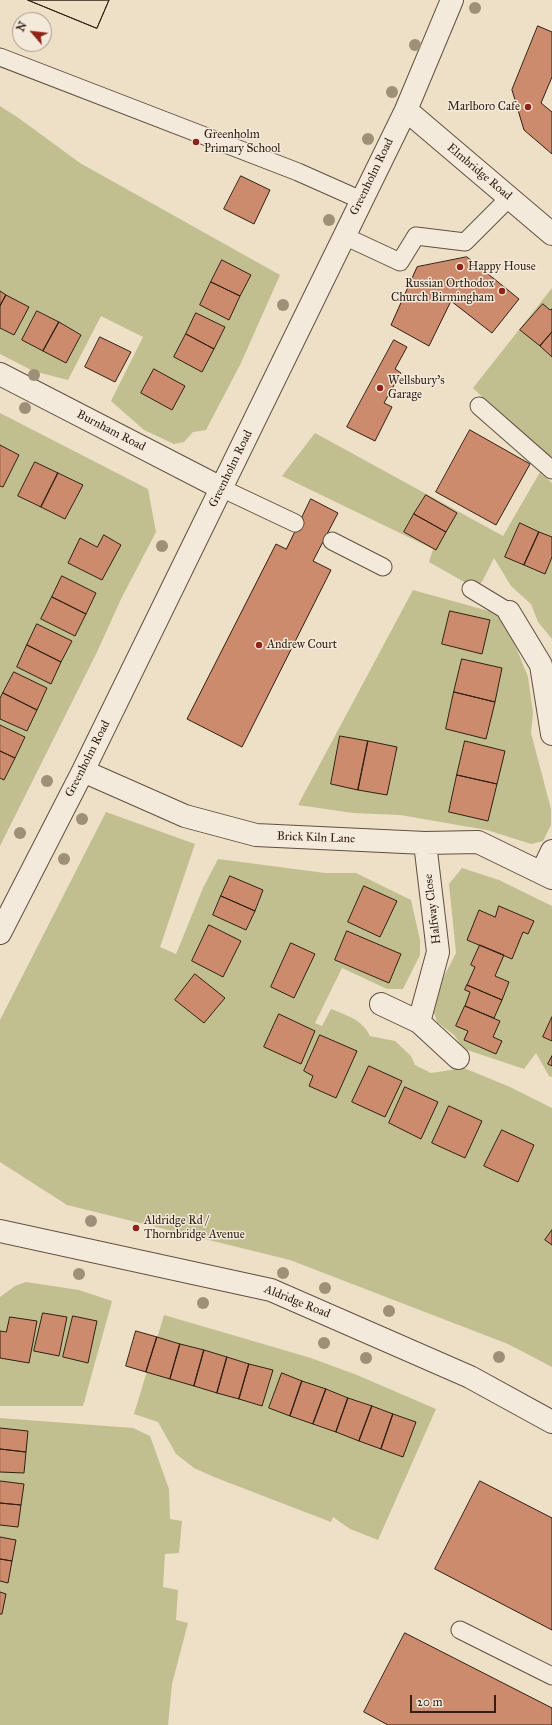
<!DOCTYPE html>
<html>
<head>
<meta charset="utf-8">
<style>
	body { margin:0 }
	#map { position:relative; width:552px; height:1725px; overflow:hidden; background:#eedfc7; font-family:"IM FELL Great Primer",serif }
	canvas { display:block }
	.north { position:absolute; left:12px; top:12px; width:40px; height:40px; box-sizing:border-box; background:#f4eadb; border:1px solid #a6998b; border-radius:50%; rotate:298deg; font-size:11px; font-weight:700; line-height:16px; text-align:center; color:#312013 }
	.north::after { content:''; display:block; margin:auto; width:14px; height:18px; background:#8f2418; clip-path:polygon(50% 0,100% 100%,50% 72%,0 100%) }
	.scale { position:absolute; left:410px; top:1695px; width:86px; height:18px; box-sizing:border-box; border:2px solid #312013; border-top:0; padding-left:5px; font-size:12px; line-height:14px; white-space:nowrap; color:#312013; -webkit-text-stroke:3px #f4eadb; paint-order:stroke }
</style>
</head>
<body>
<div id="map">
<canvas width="552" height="1725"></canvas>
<div class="north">N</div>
<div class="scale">20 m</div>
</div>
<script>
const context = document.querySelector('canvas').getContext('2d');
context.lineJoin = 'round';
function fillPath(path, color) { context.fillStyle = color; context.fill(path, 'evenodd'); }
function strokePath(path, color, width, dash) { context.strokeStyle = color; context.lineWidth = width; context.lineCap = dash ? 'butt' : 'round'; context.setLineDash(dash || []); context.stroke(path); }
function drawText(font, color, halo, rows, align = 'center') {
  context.font = font + ' "IM FELL Great Primer",serif'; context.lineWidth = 3; context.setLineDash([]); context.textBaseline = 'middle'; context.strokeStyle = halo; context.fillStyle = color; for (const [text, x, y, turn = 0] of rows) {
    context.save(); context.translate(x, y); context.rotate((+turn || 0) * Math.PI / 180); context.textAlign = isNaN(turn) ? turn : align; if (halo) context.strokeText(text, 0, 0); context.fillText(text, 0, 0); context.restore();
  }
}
const green = new Path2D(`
	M0,106L20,119L80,163L280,275L241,363L206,430L193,432L184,442L174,444L144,430L111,401L143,337L101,316L68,380L33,371L0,354Z
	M552,288V457C522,438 499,413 473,388Z
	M0,413L148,489L156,532L121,599L98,650L0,846Z
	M315,433L503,536L540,472L552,483V639L538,622L531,604L511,586L494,558L482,582L473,587L429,562L433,549L282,476Z
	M413,590L503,615L528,677L533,713L531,733L551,809V825L543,841L531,844L487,830L400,815L353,813L298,805Z
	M106,812L195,844L160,947L176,954L203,888L218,859L325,873H356L411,900L420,940V955L403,989H387L342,968L315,1023L322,1026L331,1009C346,1015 363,1020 370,1036L395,1041L411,1056L415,1065L431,1073L464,1068L510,1087L552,1108V1367L508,1344L290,1260L67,1205L0,1162V1020Z
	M462,868L499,880L552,906V1077L549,1076L536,1053L524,1069L464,1049L454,1035L437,1022L432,1006L442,980L456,953L449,884Z
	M26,1282L79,1290L112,1301L83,1406H0V1297L15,1286Z
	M164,1315L311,1358L357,1375L436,1409L378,1540L350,1529L333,1517L331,1522L214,1477L194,1468L176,1454L158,1422L134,1414Z
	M0,1418L133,1428L150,1436L169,1489L170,1519L182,1521L179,1553L165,1554L163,1587L178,1590L176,1620L188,1623L172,1684L168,1725H0Z`);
const building = new Path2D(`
	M28,0H109L97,28Z
	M28,0H109L97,28Z
	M538,26L552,32V77L541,103L552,112V154L524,130L512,90Z
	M241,176L270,190L254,224L224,209Z
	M467,257L519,299L492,333L451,301L429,346L391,325L417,267Z
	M222,260L251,275L240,296L211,282Z
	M211,282L240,296L229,320L200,305Z
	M0,291L6,295L0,306Z
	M6,295L29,307L14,335L0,328V306Z
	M543,304L550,310L552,309V332L540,346L520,330Z
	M37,311L59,322L43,351L22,340Z
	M196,313L225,327L214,349L186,334Z
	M59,322L81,335L66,363L43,351Z
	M552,332V357L540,346Z
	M186,334L214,349L202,372L174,357Z
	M100,337L131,352L115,382L85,367Z
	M394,340L407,347L395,369L401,373L384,403L392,407L375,441L347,427Z
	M154,369L185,386L172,410L141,393Z
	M470,430L530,464L496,525L436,492Z
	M0,445L19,455L3,487L0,486Z
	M35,462L58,473L41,507L18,496Z
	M58,473L83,485L65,519L41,507Z
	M426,495L457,513L446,532L414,514Z
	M311,499L338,513L313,561L331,570L242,747L187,719L276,544L286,549Z
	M414,514L446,532L436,550L404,532Z
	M520,523L539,532L524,565L505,557Z
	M539,532L552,537V557L545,574L524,565Z
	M104,535L121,545L102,580L68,563L80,538L97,547Z
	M62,576L96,593L86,614L52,597Z
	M52,597L86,614L75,636L41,619Z
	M450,611L490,620L482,654L442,644Z
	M37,624L72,641L61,662L27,645Z
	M27,645L61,662L51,684L17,667Z
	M462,659L502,668L495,702L454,692Z
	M14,672L47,688L37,710L3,693Z
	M454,692L495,702L486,739L446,729Z
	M3,693L37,710L27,731L0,719V699Z
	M0,725L25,737L15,758L0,751Z
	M340,736L368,741L358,790L331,784Z
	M368,741L397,747L387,795L358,790Z
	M465,741L505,751L497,784L457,775Z
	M0,751L15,758L4,780L0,778Z
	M457,775L497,784L488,821L449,812Z
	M230,876L263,890L255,911L221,896Z
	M364,886L397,901L380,937L348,922Z
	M221,896L255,911L246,930L213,915Z
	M499,906L534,921L528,934L523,932L512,959L467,940L479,910L495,917Z
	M209,925L241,941L223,977L192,961Z
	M347,931L401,954L389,983L335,960Z
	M291,943L315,954L294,998L271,987Z
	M480,945L504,955L495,976L509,982L502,1000L467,985L475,967L471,965Z
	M195,974L225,998L204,1023L175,1000Z
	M467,985L502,1000L494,1018L465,1006L470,992L465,990Z
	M465,1006L500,1021L493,1037L502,1041L496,1054L464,1040L468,1031L456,1026Z
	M279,1014L315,1031L301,1064L264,1047Z
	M552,1017V1041L543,1037Z
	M320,1035L357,1051L336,1098L309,1086L313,1076L304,1071Z
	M552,1056V1066L548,1064Z
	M369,1066L402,1081L385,1117L352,1102Z
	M405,1087L438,1102L421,1139L389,1123Z
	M449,1106L482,1121L465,1158L432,1143Z
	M502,1130L534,1145L518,1182L484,1166Z
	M552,1230V1245L545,1240Z
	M43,1313L67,1317L59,1356L34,1351Z
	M73,1316L97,1321L88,1363L63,1357Z
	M10,1317L37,1321L29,1363L0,1358V1331L6,1332Z
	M136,1331L157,1337L146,1372L126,1366Z
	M157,1337L180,1344L170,1379L146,1372Z
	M180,1344L204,1350L194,1386L170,1379Z
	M204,1350L227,1357L217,1393L194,1386Z
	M227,1357L249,1364L239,1399L217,1393Z
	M249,1364L273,1370L262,1406L239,1399Z
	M282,1373L302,1381L290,1416L269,1408Z
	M302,1381L326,1389L313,1424L290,1416Z
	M326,1389L348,1398L336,1432L313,1424Z
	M348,1398L372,1406L359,1441L336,1432Z
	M372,1406L393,1414L381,1449L359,1441Z
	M393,1414L416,1422L403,1457L381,1449Z
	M0,1428L28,1431L26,1452L0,1449Z
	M0,1449L26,1452L24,1473L0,1472Z
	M0,1481L24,1484L21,1505L0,1503Z
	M480,1481L552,1518V1630L435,1569Z
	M0,1503L21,1505L18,1527L0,1525Z
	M0,1537L16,1540L12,1561L0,1559Z
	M0,1559L12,1561L8,1583L0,1581Z
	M0,1592L6,1594L2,1614H0Z
	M405,1633L552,1708V1725H388L364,1712Z`);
const service = new Path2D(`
	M0,57L298,172L361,200
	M344,236L400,262L416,236L465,242L509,198
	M479,406L552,470
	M221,488L295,523
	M332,541L383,567
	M471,589L509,612
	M460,1630L552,1676`);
const minor = new Path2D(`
	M406,110L552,234
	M0,374L221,488
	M509,612L541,665L552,734
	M83,771L185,816L256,835L425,843L478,842L552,878
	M542,872L552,851
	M0,933L83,771L406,110L452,0
	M381,1004L419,1022L458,1058
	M419,1022L438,952L425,843`);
const tertiary = new Path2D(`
	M0,1231L271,1290L470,1377L552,1422`);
const trees = [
	[475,8],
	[415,45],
	[392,92],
	[368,139],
	[329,220],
	[283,305],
	[34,375],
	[25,408],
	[162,546],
	[47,781],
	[82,819],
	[20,833],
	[64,859],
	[91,1221],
	[283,1273],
	[79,1274],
	[325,1288],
	[203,1303],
	[389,1311],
	[324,1343],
	[499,1357],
	[366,1358]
];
const markers = [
	[528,107,4,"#8f2418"],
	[196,142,4,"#8f2418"],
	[460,267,4,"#8f2418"],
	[502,291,4,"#8f2418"],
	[380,388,4,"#8f2418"],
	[259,645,4,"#8f2418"],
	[136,1228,4,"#8f2418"]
];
const poiNames = [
	["Marlboro Cafe",520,107,"right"],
	["Greenholm",204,135],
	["Primary School",204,149],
	["Happy House",468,267],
	["Russian Orthodox",494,284,"right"],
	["Church Birmingham",494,298,"right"],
	["Wellsbury's",388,381],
	["Garage",388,395],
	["Andrew Court",267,645],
	["Aldridge Rd /",144,1221],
	["Thornbridge Avenue",144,1235]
];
const streetNames = [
	["Elmbridge Road",479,172,40],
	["Greenholm Road",372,177,-64],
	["Burnham Road",111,431,27],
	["Greenholm Road",231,469,-64],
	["Greenholm Road",88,759,-63],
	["Brick Kiln Lane",316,838,2],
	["Halfway Close",433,909,-97],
	["Aldridge Road",297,1302,22]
];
fillPath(green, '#c1bf90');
fillPath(building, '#cd8b6d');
strokePath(building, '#312013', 1);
strokePath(service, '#605040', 19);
strokePath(minor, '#605040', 24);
strokePath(tertiary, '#605040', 24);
strokePath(service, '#f4eadb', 17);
strokePath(minor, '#f4eadb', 22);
strokePath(tertiary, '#f4eadb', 22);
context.fillStyle = '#9e9078';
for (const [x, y] of trees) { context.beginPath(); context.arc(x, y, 6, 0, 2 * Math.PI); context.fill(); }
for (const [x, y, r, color] of markers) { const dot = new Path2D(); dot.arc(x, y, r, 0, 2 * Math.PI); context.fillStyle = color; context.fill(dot); strokePath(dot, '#f4eadb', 1.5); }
drawText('12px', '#312013', '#f4eadb', poiNames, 'left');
drawText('12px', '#312013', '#f4eadb', streetNames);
</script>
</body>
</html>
